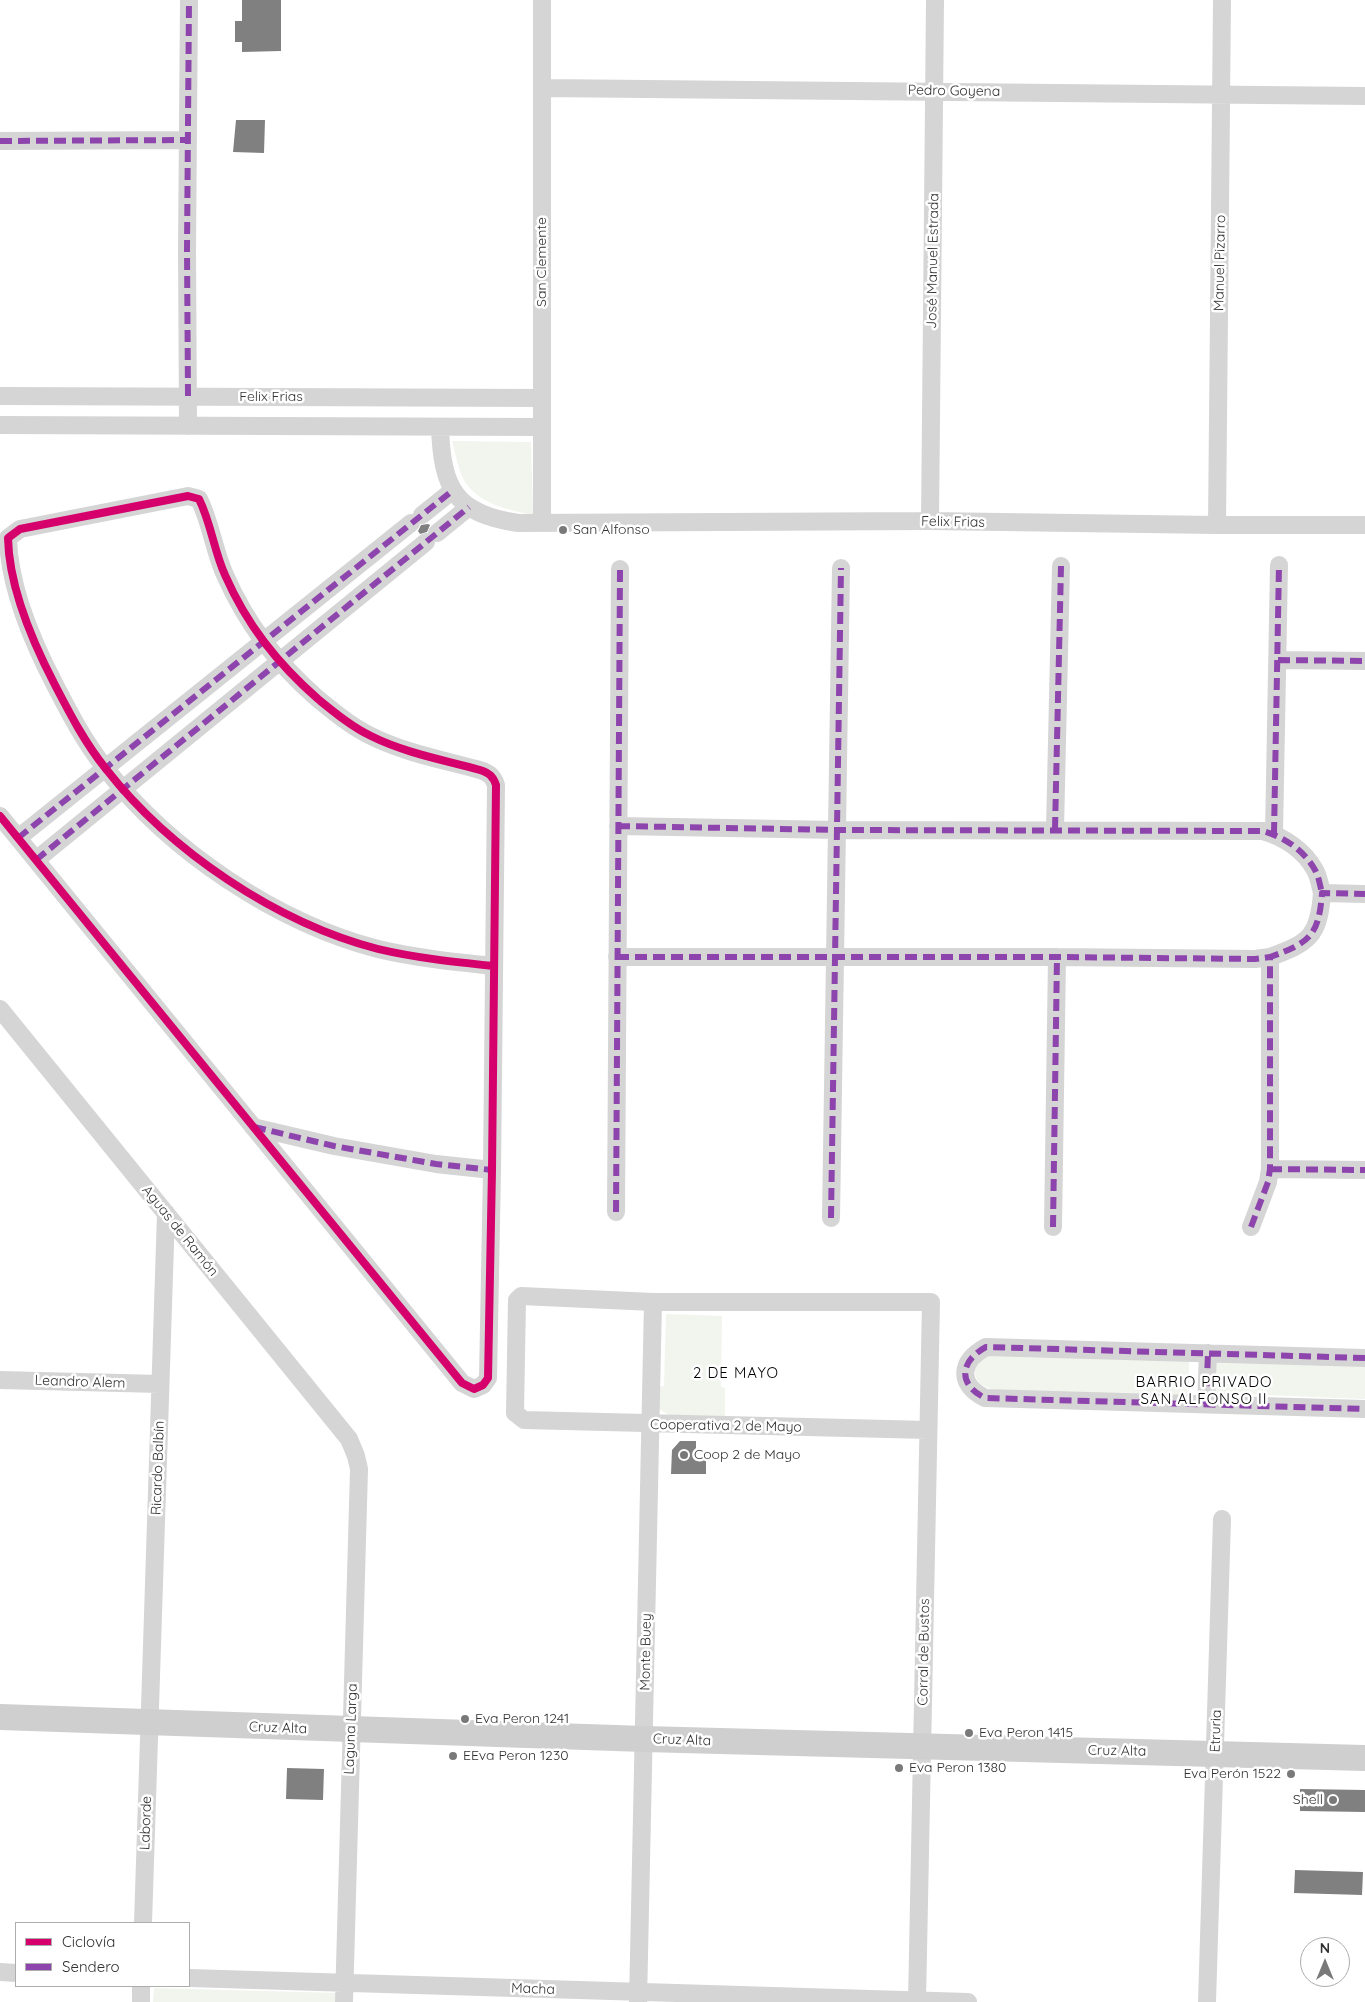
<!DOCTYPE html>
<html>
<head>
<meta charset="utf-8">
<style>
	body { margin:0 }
	#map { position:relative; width:1365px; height:2002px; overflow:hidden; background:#fff; font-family:Quicksand,sans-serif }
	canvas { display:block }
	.legend { position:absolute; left:15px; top:1922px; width:175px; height:65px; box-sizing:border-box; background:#fff; border:1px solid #adadad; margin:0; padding:6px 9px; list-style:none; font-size:15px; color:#313131 }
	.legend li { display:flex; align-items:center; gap:10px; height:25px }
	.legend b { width:25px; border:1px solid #adadad }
	.north { position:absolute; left:1300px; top:1937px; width:50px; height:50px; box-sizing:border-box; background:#fff; border:1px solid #adadad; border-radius:50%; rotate:0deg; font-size:14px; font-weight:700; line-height:20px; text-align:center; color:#313131 }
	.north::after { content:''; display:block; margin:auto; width:18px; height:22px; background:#797979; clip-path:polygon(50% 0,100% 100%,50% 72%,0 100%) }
</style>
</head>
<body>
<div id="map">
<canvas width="1365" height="2002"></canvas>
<ul class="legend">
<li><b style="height:6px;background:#d6006c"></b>Ciclovía</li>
<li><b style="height:6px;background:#8e44ad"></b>Sendero</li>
</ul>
<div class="north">N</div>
</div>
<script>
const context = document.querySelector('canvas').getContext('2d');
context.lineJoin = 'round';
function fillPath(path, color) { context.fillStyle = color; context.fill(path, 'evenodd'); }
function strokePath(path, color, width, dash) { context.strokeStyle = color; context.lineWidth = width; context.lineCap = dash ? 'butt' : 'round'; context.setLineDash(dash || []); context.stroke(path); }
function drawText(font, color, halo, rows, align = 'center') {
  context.font = font + ' Quicksand,sans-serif'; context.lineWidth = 5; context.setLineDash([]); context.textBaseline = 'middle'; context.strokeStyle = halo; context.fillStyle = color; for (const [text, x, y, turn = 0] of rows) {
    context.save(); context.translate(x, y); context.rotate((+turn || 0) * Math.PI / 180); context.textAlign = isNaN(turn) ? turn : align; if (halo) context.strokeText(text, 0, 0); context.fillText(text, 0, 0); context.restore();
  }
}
const green = new Path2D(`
	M452,441L531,442L533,515C508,510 480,504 465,482C458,470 456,454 452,441Z
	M666,1314L722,1316L721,1387L725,1388V1417L674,1416L667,1414L658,1408V1387L664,1386Z
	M980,1356L1189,1357V1397L994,1390C974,1384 971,1374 980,1356Z
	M1215,1359L1365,1367V1399L1214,1393Z
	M154,1988L338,1993V2002H153Z`);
const building = new Path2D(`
	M242,0H281V51L242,52V42H235V21H242Z
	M236,120H265L264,153L233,152Z
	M428,524L430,525L427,532L420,534L418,531L421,525Z
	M680,1441H696V1459H706V1474H671L672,1450Z
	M287,1768L324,1769L323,1800L286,1799Z
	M1300,1789L1365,1790V1812L1300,1811Z
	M1295,1870L1363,1872L1362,1895L1294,1893Z`);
const minor = new Path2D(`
	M543,88L1365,96
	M0,141L188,140
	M0,396L542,398
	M0,425L541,427
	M188,426L187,250L189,0
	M440,427C442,488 455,514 518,523L930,521L1217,525H1365
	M422,515L452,491
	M930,521L935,0
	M542,523V0
	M1217,525L1222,0
	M437,533L469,507
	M1278,660L1365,661
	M0,816L462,1383L474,1389L483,1385L488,1378L492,1170L496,785C493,776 489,773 480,770C444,760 405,753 371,736C352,727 334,712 318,699C277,663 247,625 225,575C214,551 211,523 199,499L188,496L20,529L8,538C9,588 32,641 55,685C70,714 85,743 106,769C170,851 277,923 378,949C416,958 455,962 494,966
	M618,826L838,830L1263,831C1284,837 1304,850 1315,870C1319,877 1320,886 1322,893
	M1055,829L1061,566
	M1274,834L1279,565
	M18,838L411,523
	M36,860L426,542
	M617,957H1057L1255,959L1270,957
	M0,1009L349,1439L356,1456L359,1469L344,2002
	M253,1127L334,1146L436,1164L492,1170
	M1270,1169L1365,1170
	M616,1212L620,569
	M831,1218L841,568
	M1053,1227L1057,957
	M1251,1227L1268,1182L1270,1169V957C1309,943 1319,936 1322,893L1365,894
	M1365,1358L986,1347C960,1361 957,1384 985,1398L1365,1409
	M0,1380L160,1384
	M1206,1404L1208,1353
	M143,1923L166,1213
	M0,1972L16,1973
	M189,1978L968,2002
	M141,2002V1986
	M638,2002L653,1302
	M917,2002L931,1302H653L521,1296L517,1300L515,1413L524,1420L928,1430
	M1207,2002L1222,1519`);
const secondary = new Path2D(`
	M0,1717L644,1739L1365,1758`);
const quiet = new Path2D(`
	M0,141L188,140
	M188,396L187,250L189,0
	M1278,660L1365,661
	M618,826L838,830L1263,831C1284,837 1304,850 1315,870C1319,877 1320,886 1322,893
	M1055,829L1061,566
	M1274,834L1279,565
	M18,838L452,491
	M36,860L469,507
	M617,957H1057L1255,959L1270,957
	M254,1127L334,1146L436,1164L492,1170
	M1270,1169L1365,1170
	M616,1212L620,569
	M831,1218L841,568
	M1053,1227L1057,957
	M1251,1227L1268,1182L1270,1169V957C1309,943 1319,936 1322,893L1365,894
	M1365,1358L986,1347C960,1361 957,1384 985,1398L1365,1409
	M1206,1404L1208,1353`);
const cycleway = new Path2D(`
	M0,816L462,1383L474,1389L483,1385L488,1378L492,1170L496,785C493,776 489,773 480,770C444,760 405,753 371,736C352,727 334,712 318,699C277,663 247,625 225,575C214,551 211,523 199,499L188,496L20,529L8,538C9,588 32,641 55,685C70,714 85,743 106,769C170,851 277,923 378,949C416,958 455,962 494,966`);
const markers = [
	[563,530,5,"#797979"],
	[684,1455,5,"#797979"],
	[465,1719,5,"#797979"],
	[969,1733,5,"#797979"],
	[453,1756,5,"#797979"],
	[899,1768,5,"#797979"],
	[1291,1774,5,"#797979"],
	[1333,1800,5,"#797979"]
];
const streetNames = [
	["Pedro Goyena",954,91,1],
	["José Manuel Estrada",933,261,-89],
	["San Clemente",542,262,-90],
	["Manuel Pizarro",1220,263,-89],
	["Felix Frias",271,397],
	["Felix Frias",953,522,1],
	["Aguas de Ramón",180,1231,51],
	["Leandro Alem",80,1382,2],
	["Cooperativa 2 de Mayo",726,1426,1],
	["Ricardo Balbín",158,1468,-88],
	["Monte Buey",646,1652,-89],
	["Corral de Bustos",924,1652,-89],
	["Cruz Alta",278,1728,2],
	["Laguna Larga",351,1729,-88],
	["Etruria",1216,1731,-88],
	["Cruz Alta",682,1740,2],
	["Cruz Alta",1117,1751,1],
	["Laborde",146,1823,-88],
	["Macha",533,1989,2]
];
const poiNames = [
	["San Alfonso",573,530],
	["Coop 2 de Mayo",694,1455],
	["Eva Peron 1241",475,1719],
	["Eva Peron 1415",979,1733],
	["EEva Peron 1230",463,1756],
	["Eva Peron 1380",909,1768],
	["Eva Perón 1522",1281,1774,"right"],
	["Shell",1323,1800,"right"]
];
const neighbourhoodNames = [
	["2 DE MAYO",736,1373],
	["BARRIO PRIVADO",1204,1382],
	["SAN ALFONSO II",1204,1399]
];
fillPath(green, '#f1f5ed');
fillPath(building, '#808080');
strokePath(minor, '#d5d5d5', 18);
strokePath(secondary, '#cfcfcf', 26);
strokePath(quiet, '#8e44ad', 6, [12, 6]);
strokePath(cycleway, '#d6006c', 8);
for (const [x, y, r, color] of markers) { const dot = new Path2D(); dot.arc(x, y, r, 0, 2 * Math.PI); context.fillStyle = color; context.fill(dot); strokePath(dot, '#fff', 2); }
drawText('14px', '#313131', '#fff', streetNames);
drawText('14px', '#313131', '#fff', poiNames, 'left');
context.letterSpacing = '1px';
drawText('15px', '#000', '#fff', neighbourhoodNames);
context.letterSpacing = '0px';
</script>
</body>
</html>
